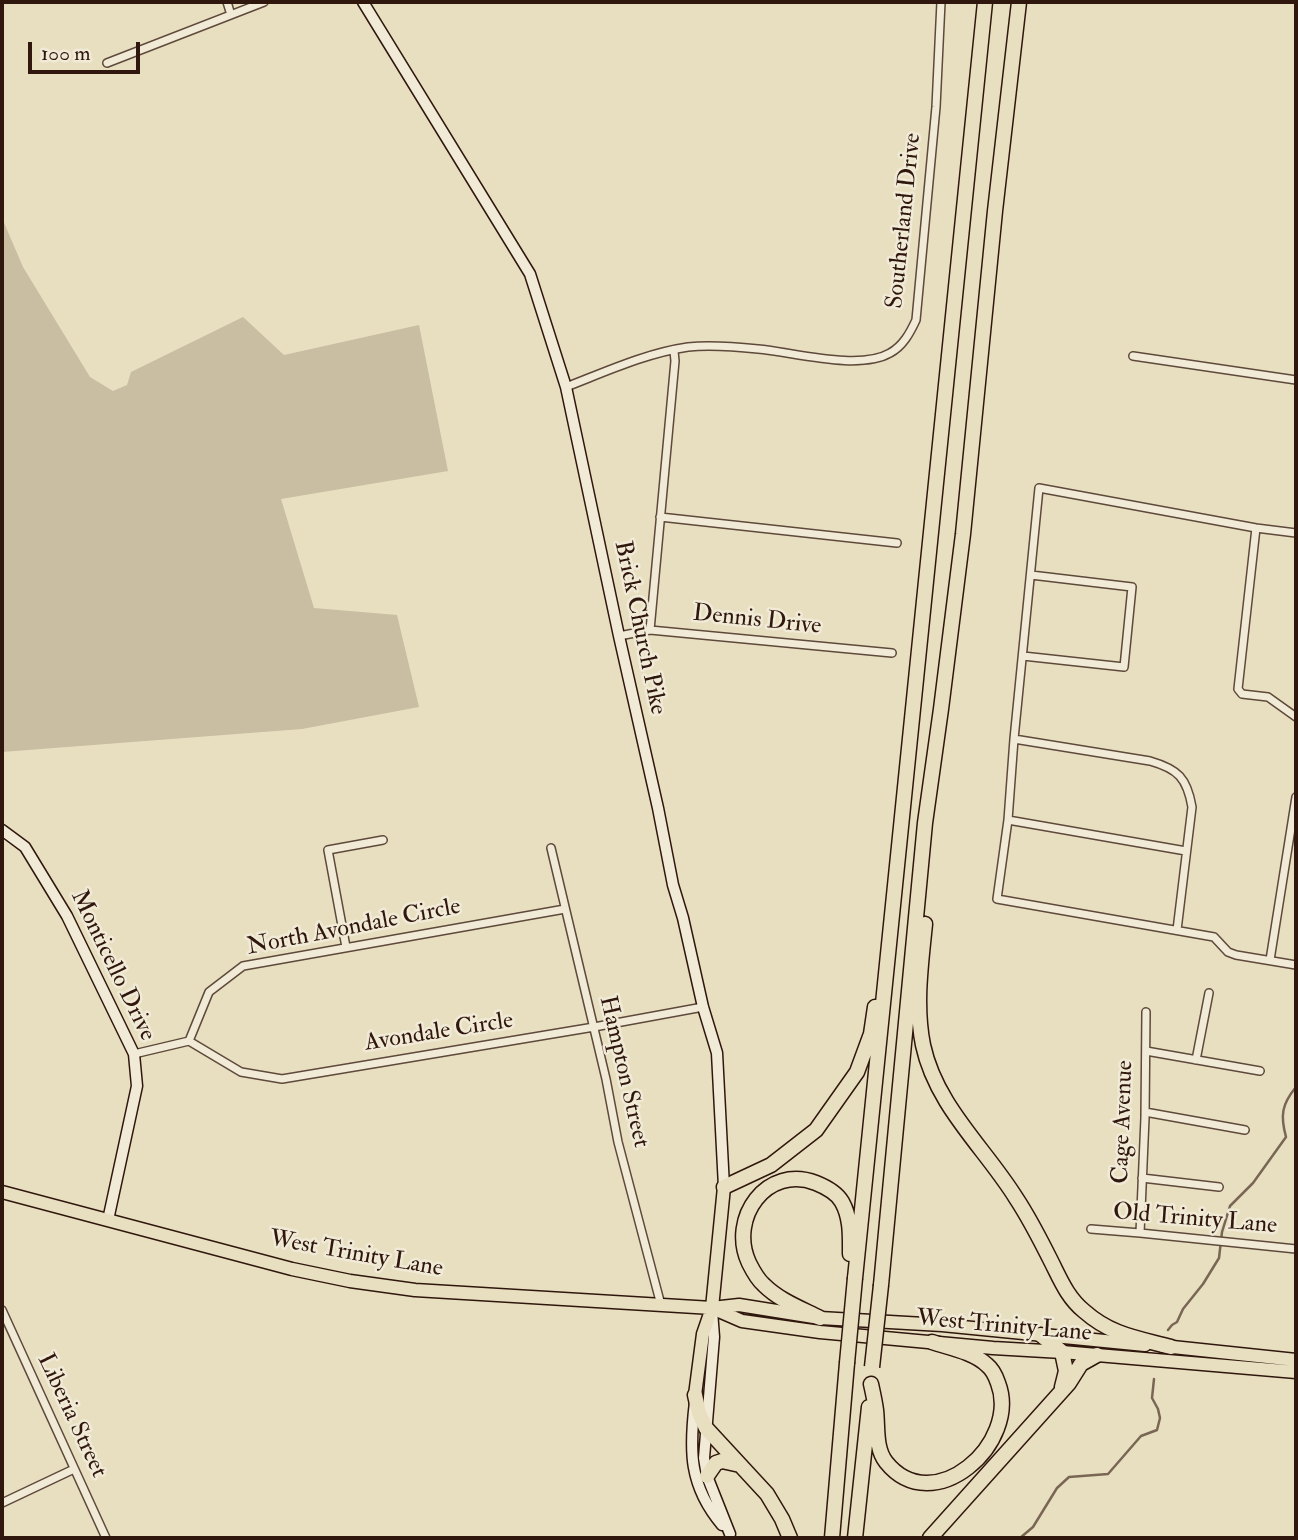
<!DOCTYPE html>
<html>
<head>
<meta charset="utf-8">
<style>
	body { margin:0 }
	#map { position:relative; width:1298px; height:1540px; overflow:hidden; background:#e8dfc1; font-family:"IM FELL Double Pica",serif }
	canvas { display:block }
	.frame { position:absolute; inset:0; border:4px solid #30170d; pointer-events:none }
	.scale { position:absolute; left:28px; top:42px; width:112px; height:32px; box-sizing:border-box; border:4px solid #30170d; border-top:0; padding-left:9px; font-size:21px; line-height:24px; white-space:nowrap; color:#30170d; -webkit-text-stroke:5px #f0ead7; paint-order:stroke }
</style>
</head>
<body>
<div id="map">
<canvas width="1298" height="1540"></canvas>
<div class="frame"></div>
<div class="scale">100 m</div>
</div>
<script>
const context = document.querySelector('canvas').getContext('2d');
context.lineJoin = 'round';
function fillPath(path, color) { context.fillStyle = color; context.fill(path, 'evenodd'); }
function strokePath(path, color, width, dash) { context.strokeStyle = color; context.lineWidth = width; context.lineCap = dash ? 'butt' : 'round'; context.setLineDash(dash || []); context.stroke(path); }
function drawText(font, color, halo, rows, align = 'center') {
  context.font = font + ' "IM FELL Double Pica",serif'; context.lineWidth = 5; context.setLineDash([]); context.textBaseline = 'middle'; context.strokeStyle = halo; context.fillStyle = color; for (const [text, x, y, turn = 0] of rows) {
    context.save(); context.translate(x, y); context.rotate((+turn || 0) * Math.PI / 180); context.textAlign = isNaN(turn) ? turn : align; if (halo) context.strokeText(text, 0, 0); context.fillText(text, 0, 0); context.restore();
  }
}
const green = new Path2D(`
	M2,218L23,267L90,377L113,391L127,385L131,372L243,317L284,355L419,325L448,471L281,499L314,608L397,615L419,707L302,729L2,752Z`);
const stream = new Path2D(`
	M1168,1330L1172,1325L1177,1322L1183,1309L1203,1284L1219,1258L1222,1232L1230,1206L1253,1183L1286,1137C1280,1115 1282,1104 1296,1087
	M1020,1538L1033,1527L1057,1488L1069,1477L1108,1474L1141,1436L1157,1430L1160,1418L1158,1409L1152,1398L1154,1379`);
const street = new Path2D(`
	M227,2L231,15
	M107,63L264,2
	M1133,356L1296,380
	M566,387C605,372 646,353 688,347C706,345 739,347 758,349C793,352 859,371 890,353C903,346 910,333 916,320L936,107L941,2
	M660,517L897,543
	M1256,528L1238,689L1242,694L1268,697L1296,717
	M650,630L675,361L674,351
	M619,636L650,630L892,653
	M1023,656L1124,667L1132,587L1031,575
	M1014,739L1039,488L1256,528L1296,533
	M1008,820L1186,851
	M551,848L606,1079L618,1142L661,1305
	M1177,930L1192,807C1187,778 1178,769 1150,761L1014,739L1008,820L997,899L1214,937L1228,952L1236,955L1296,965
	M346,947L328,850L383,840
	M1270,960L1296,797
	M189,1041L241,1072L282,1079L594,1027L703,1007
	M189,1041L209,992L243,966L565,909
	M1146,1051L1260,1071
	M134,1054L189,1041
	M1196,1060L1209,993
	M1145,1112L1245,1130
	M1142,1178L1219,1187
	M1091,1229L1140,1233L1296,1249
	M1140,1233L1145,1118L1146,1012
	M2,1310L106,1538
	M2,1503L74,1469`);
const secondary = new Path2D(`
	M363,2L530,274L566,387L619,636L658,808L673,885L683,918L703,1007L717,1053L724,1187
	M2,830L25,847L67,916L134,1054L137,1086L108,1220
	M712,1311L714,1337L704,1458L707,1476L730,1534
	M695,1402C689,1451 689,1486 722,1525`);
const primary = new Path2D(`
	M2,1192L292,1269L350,1281L415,1290L712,1308L739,1305L820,1318L942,1325L1145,1345
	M712,1308L742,1321L820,1332L993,1348L1062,1352L1296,1372
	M1163,1346L1296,1360
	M695,1395L703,1334L712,1308L724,1187`);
const highway = new Path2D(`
	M925,924C921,964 915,1005 923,1045C936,1106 985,1148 1016,1198C1030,1219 1041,1241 1052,1263C1061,1281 1068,1298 1084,1311C1111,1335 1137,1338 1171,1347
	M724,1187L771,1165L816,1130L857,1072L871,1034L875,1007
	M855,1278L985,2
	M881,1285L925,823L941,709L963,534L995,211L1019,2
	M820,1318C800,1308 779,1300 764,1285C757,1279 753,1271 749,1263C728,1218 767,1164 816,1183C826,1187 837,1193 842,1202C851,1218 850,1236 850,1254
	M1041,1335L1062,1352L1066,1371L1062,1387
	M871,1384C873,1393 875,1402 876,1410C878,1427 875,1448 886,1462C933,1521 1021,1443 998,1383C996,1377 992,1369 987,1365C973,1352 950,1348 932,1342
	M695,1395L699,1413L706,1428L767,1494L782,1519L790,1538
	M707,1476L716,1463L722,1461L740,1465
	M832,1538L847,1363
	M855,1538L869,1407
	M930,1538L1069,1383L1081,1364L1097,1355`);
const highwayBridge = new Path2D(`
	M847,1363L855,1278
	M872,1367L881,1285`);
const streetNames = [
	["Southerland Drive",905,221,-84],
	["Dennis Drive",757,621,6],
	["Brick Church Pike",639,628,78],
	["North Avondale Circle",354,928,-11],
	["Monticello Drive",112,966,64],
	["Avondale Circle",439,1033,-9],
	["Hampton Street",623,1072,77],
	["Cage Avenue",1124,1122,-88],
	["Old Trinity Lane",1195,1220,5],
	["West Trinity Lane",356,1255,10],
	["West Trinity Lane",1004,1327,5],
	["Liberia Street",71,1416,65]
];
fillPath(green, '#c9bda2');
strokePath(stream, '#796654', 2.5);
strokePath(street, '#5e493a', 10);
strokePath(secondary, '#30170d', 13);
strokePath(primary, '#30170d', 15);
strokePath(highway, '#30170d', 17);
strokePath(street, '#f0ead7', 7);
strokePath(secondary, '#f0ead7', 10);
strokePath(primary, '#e8dfc1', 12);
strokePath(highway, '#e8dfc1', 14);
strokePath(highwayBridge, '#30170d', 17, []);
strokePath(highwayBridge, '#e8dfc1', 14);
drawText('24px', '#30170d', '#f0ead7', streetNames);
</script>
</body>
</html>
